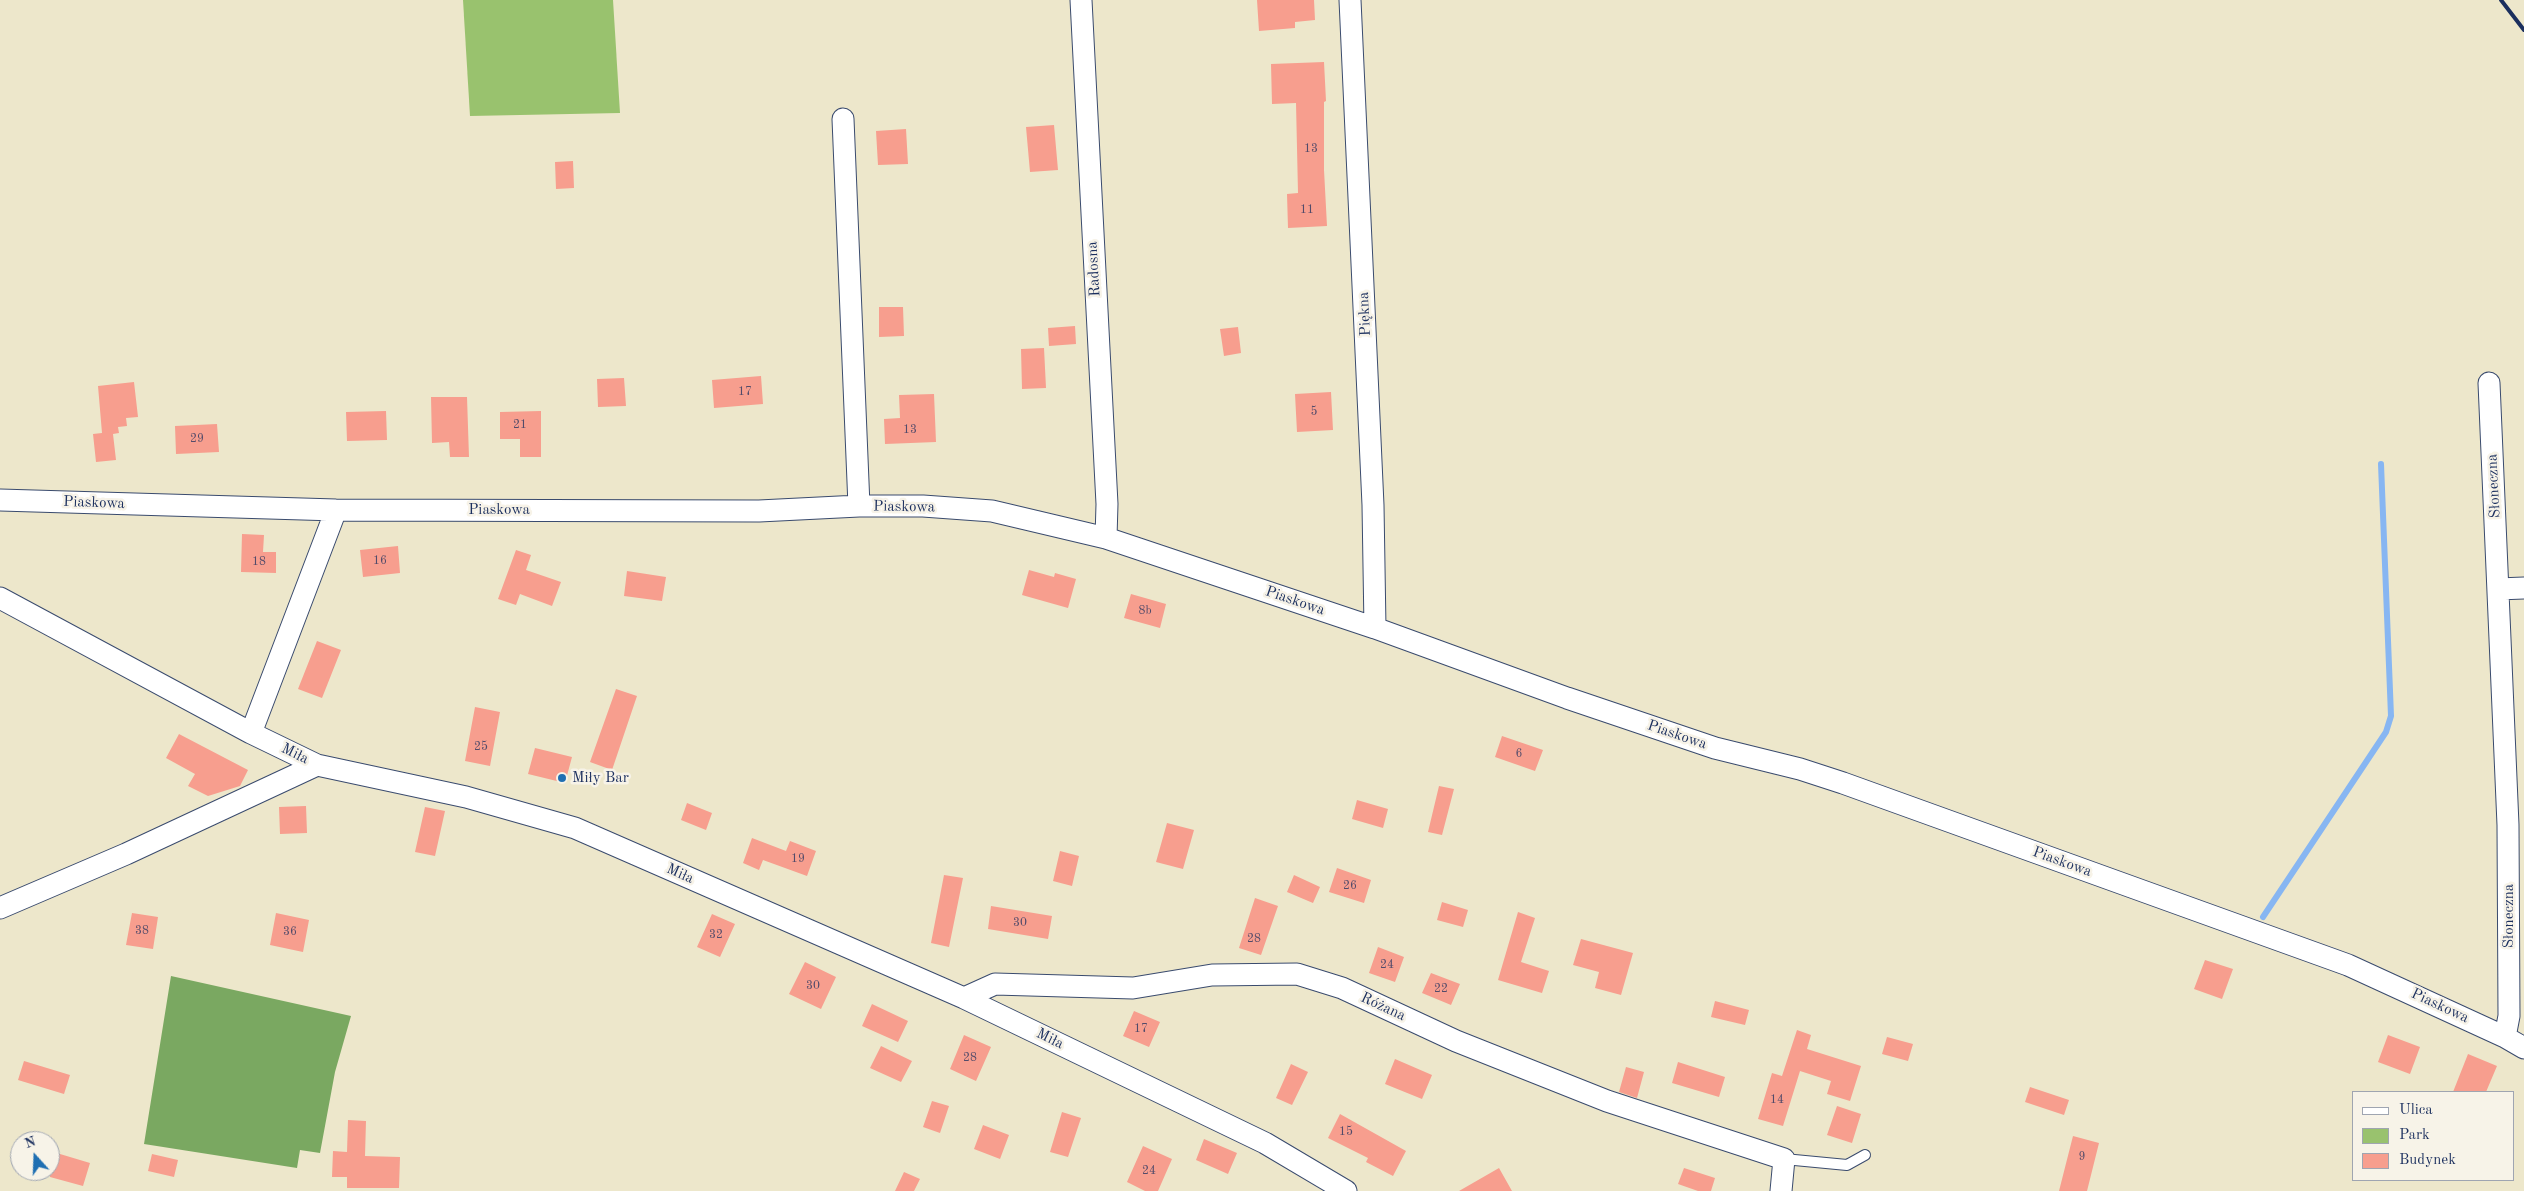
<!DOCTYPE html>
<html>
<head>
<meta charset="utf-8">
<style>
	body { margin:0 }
	#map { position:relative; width:2524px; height:1191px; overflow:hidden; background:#ede7cb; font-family:"Old Standard TT",serif }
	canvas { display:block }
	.legend { position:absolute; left:2352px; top:1091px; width:162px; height:90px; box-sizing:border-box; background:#f7f3e8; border:1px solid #9fa5b1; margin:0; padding:6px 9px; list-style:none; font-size:15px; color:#1b2f5e }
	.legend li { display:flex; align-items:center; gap:10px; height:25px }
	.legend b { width:25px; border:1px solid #9fa5b1 }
	.north { position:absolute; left:10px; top:1131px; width:50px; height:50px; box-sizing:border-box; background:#f7f3e8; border:1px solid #9fa5b1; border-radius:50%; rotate:340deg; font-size:14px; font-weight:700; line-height:20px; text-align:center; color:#1b2f5e }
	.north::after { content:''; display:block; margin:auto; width:18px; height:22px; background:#1f6fb2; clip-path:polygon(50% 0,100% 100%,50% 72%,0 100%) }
</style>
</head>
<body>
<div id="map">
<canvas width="2524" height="1191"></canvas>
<ul class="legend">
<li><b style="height:6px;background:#fff"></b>Ulica</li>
<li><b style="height:14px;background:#99c26e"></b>Park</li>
<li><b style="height:14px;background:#f79e8e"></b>Budynek</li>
</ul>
<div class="north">N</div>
</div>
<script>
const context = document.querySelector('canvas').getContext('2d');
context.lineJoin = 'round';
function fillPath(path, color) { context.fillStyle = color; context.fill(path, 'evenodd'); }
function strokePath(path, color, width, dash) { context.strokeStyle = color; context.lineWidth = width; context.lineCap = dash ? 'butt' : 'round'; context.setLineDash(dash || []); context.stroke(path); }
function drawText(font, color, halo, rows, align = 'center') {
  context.font = font + ' "Old Standard TT",serif'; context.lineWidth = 5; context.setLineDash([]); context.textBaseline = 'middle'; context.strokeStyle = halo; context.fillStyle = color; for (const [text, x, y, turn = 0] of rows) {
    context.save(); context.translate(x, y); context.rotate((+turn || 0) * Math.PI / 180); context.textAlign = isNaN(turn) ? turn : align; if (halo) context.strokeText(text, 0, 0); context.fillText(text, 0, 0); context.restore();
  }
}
const green = new Path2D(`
	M463,0H613L620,113L470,116Z`);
const forest = new Path2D(`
	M171,976L351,1016L335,1072L320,1153L300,1150L297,1168L144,1144Z`);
const stream = new Path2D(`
	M2263,917L2386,732L2391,716L2381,464`);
const building = new Path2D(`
	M1257,0H1314L1315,20L1295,22V28L1259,31Z
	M1324,62L1326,101L1324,102V170L1327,226L1288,228L1287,194L1298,193L1296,103L1272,104L1271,64Z
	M1054,125L1058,170L1030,172L1026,127Z
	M906,129L908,164L878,165L876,131Z
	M573,161L574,188L556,189L555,162Z
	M879,307H903L904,336L879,337Z
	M1075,326L1076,344L1049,346L1048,328Z
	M1238,327L1241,353L1224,356L1220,329Z
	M1044,348L1046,388L1022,389L1021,349Z
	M761,376L763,404L714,408L712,380Z
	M624,378L626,406L598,407L597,379Z
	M134,382L138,417L126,418L127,426L118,427L119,433L113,434L116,460L96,462L93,434L102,433L98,386Z
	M1331,392L1333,430L1297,432L1295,394Z
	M934,394L936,442L885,444L884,419L900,418L899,395Z
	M431,397H467L469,457H450L449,442L432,443Z
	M386,411L387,440L347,441L346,412Z
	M541,411V457H520V439H500V412Z
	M217,424L219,452L176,454L175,426Z
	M242,534L264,535L263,552H276V573L241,572Z
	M398,546L400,573L363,577L360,550Z
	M516,550L531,555L526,570L561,582L552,606L520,594L516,605L498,599Z
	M1029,570L1054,577L1055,573L1076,579L1068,608L1022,595Z
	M627,571L666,577L662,601L624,596Z
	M1131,594L1166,604L1160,628L1124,618Z
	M317,641L341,650L322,698L298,689Z
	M616,689L637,696L612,770L590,762Z
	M475,707L500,712L490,766L465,761Z
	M179,734L248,770L240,786L208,796L188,786L195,774L166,758Z
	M1502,736L1543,750L1535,771L1495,757Z
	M535,748L572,757L565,783L528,774Z
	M1439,786L1454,789L1442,835L1428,832Z
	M1357,800L1388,809L1383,828L1352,819Z
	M687,803L712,813L706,830L681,820Z
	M306,806L307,833L280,834L279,807Z
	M425,807L445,811L435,856L415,852Z
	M1167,823L1194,830L1183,869L1156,862Z
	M752,838L786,851L790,841L816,851L807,876L763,860L759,870L743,863Z
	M1060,851L1079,856L1072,886L1053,881Z
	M1337,868L1371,880L1364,903L1329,892Z
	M944,875L963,878L949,947L931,943Z
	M1294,875L1320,887L1313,903L1287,892Z
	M1255,898L1278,906L1261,955L1239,948Z
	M1442,902L1468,910L1463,927L1437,920Z
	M991,906L1052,916L1048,939L988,929Z
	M1518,912L1535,918L1521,962L1549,971L1542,993L1498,980Z
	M132,913L158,917L153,949L126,945Z
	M276,913L309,920L303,952L270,945Z
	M712,914L735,924L720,957L697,947Z
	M1581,939L1633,953L1621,995L1595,988L1599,972L1573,965Z
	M1378,947L1404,957L1395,982L1369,973Z
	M2205,960L2233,969L2222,999L2194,989Z
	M805,962L836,977L821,1009L789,994Z
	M1431,973L1460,984L1451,1005L1422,993Z
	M1715,1001L1749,1010L1745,1025L1711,1017Z
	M872,1004L908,1021L898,1042L862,1026Z
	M1134,1011L1160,1022L1149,1047L1123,1036Z
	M1797,1030L1811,1035L1807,1049L1861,1066L1850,1101L1827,1094L1831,1081L1800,1071L1783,1126L1758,1119L1772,1073L1782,1076Z
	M964,1035L991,1047L976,1081L950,1069Z
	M2388,1035L2420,1047L2410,1074L2378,1062Z
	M1887,1037L1913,1044L1908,1061L1882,1054Z
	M881,1046L912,1061L901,1082L870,1068Z
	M2468,1054L2497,1066L2486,1092H2453Z
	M1395,1059L1432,1075L1422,1099L1385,1084Z
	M24,1061L70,1075L64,1094L18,1080Z
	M1678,1062L1725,1077L1719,1097L1672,1083Z
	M1291,1064L1308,1072L1292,1105L1276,1098Z
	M1626,1067L1644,1072L1637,1098L1619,1092Z
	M2030,1087L2069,1100L2064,1115L2025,1102Z
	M932,1101L949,1106L940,1133L923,1127Z
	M1837,1106L1861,1114L1852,1143L1827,1135Z
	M1062,1112L1081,1118L1068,1157L1050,1152Z
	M1340,1114L1406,1151L1393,1176L1366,1162L1368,1158L1328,1138Z
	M348,1120L366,1121L365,1156L400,1157L399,1188H347V1177H332L333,1151L347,1152Z
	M983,1125L1009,1135L1000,1159L974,1149Z
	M2073,1136L2099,1143L2087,1191H2059Z
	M1204,1139L1237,1153L1228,1174L1196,1160Z
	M1143,1146L1172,1159L1158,1191H1145L1127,1182Z
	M50,1151L90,1163L83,1186L50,1177Z
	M152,1154L178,1160L174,1177L148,1171Z
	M1499,1168L1512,1191H1459Z
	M1684,1168L1715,1178L1711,1191H1698L1678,1184Z
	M904,1172L920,1179L914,1191H895Z`);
const service = new Path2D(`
	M1784,1159L1847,1165L1865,1155`);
const minor = new Path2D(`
	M1081,0L1107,504L1106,538
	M1350,0L1373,505L1375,628
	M843,119L859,506
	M2489,383L2508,825L2509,1016L2505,1037
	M0,500L336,510L759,511L859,506H923L992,511L1106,538L1375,628L1567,698L1715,748L1800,769L1843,783L2348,965L2505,1037L2524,1048
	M2498,589L2524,588
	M0,598L251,733L317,765L466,797L575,828L964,998L1265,1143L1346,1191
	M251,733L336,510
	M0,908L126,854L317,765
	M964,998L995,984L1133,988L1212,975L1297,974L1342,988L1456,1041L1607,1101L1784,1159L1781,1191`);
const rail = new Path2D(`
	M2501,0L2524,30`);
const markers = [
	[562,778,5,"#1f6fb2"]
];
const numberNames = [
	["13",1311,149],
	["11",1307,210],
	["17",745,392],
	["5",1314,412],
	["21",520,425],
	["13",910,430],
	["29",197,439],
	["16",380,561],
	["18",259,562],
	["8b",1145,611],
	["25",481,747],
	["6",1519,754],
	["19",798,859],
	["26",1350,886],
	["30",1020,923],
	["38",142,931],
	["36",290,932],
	["32",716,935],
	["28",1254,939],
	["24",1387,965],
	["30",813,986],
	["22",1441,989],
	["17",1141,1029],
	["28",970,1058],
	["14",1777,1100],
	["15",1346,1132],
	["9",2082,1157],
	["24",1149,1171]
];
const streetNames = [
	["Radosna",1094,269,-93],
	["Piękna",1365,314,-93],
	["Słoneczna",2494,486,-93],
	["Piaskowa",94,503,2],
	["Piaskowa",904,507,1],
	["Piaskowa",499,510],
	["Piaskowa",1295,601,19],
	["Piaskowa",1677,735,19],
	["Miła",295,754,26],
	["Piaskowa",2062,862,20],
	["Miła",680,874,24],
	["Słoneczna",2509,916,-90],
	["Piaskowa",2440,1006,25],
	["Różana",1383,1007,25],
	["Miła",1050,1039,26]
];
const poiNames = [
	["Miły Bar",572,778]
];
fillPath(green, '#99c26e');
fillPath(forest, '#7aa861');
strokePath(stream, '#87b6f2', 6);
fillPath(building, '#f79e8e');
strokePath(service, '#3a4b6e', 12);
strokePath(minor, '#3a4b6e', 23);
strokePath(service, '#fff', 10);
strokePath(minor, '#fff', 21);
strokePath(rail, '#1b2f5e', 4);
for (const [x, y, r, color] of markers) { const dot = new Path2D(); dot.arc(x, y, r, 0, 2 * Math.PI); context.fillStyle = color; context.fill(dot); strokePath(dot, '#f7f3e8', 2); }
drawText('12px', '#524b6a', null, numberNames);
drawText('15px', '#1b2f5e', '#f7f3e8', streetNames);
drawText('15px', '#1b2f5e', '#f7f3e8', poiNames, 'left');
</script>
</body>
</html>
